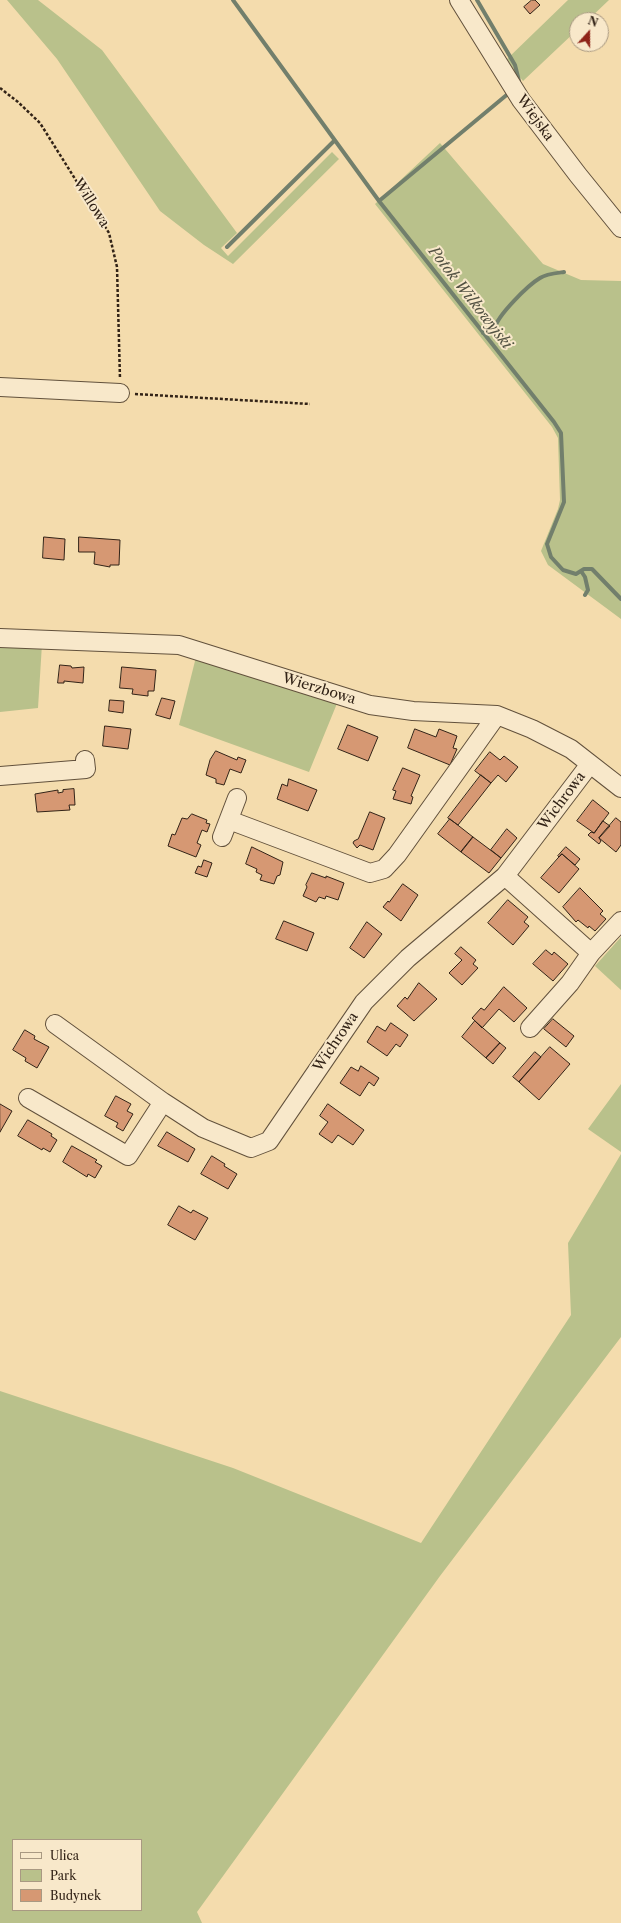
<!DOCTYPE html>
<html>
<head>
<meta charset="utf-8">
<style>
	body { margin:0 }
	#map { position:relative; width:621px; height:1923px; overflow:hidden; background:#f4dcad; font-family:"Libre Caslon Text",serif }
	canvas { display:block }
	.legend { position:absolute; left:12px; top:1839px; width:130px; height:72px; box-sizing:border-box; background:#f8e8ca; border:1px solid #a99982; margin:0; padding:5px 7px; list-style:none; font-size:12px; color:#322317 }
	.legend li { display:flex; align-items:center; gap:8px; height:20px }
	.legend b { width:20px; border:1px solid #a99982 }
	.north { position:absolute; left:569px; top:12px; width:40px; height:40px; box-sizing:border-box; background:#f8e8ca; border:1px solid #a99982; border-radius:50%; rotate:21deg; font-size:11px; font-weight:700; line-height:16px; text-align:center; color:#322317 }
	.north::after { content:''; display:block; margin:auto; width:14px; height:18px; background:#8f2418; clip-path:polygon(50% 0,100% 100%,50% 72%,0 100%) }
</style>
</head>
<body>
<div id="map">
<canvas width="621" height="1923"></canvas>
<ul class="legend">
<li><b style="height:5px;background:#f8e8ca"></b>Ulica</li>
<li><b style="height:11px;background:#b9c18b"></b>Park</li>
<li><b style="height:11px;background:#d69873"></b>Budynek</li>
</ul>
<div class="north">N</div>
</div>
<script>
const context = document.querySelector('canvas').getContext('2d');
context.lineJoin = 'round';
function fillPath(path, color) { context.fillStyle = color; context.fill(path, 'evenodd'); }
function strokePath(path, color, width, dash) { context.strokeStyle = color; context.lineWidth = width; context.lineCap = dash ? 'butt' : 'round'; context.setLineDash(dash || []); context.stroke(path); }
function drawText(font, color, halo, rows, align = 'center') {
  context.font = font + ' "Libre Caslon Text",serif'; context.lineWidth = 4; context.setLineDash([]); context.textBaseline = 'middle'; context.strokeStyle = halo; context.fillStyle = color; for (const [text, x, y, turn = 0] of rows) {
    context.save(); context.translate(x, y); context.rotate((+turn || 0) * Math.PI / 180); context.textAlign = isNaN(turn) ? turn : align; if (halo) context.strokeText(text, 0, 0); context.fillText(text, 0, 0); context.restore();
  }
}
const green = new Path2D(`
	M7,0H38L102,50L237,233L221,248L228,256L332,152L339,159L233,264L204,245L160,211L57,59Z
	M568,0H609L588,20H577V30L523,81L506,60Z
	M440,143L543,264L581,280L621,281V619L548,565L541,551L558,509L560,500L558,438L552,427L375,204Z
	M42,644L38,708L0,712V647Z
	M196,657L338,701L309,772L179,725Z
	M621,937V990L595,966Z
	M621,1084V1152L588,1129Z
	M621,1154V1337L440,1576L197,1912L202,1923H0V1391L233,1468L421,1543L571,1315L568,1243ZM13,1840H141V1910H13Z`);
const stream = new Path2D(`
	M233,0L379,201L554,422L561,433L564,502L547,544L551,557L563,570L576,574L584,569H592L621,599
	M477,0L515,65L519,81
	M379,201L509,93
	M227,247L334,141
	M483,333L495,328C497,316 528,285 540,278C546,274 557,273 564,272
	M581,571L585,577L588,590L585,595`);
const building = new Path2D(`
	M532,0H535L540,5L530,14L524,7Z
	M44,537L65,539L64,560L43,558Z
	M79,537L120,540L119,565H110V567L94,564L95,552H79Z
	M60,665L71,666L72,668L84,667L83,683L64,681V683H58Z
	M122,667L156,670L154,691H148V696L132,694L133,689L120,688Z
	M162,698L175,701L170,719L156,715Z
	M110,700L124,701L123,713L109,711Z
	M348,725L378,737L368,761L338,749Z
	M105,726L131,729L128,749L103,746Z
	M415,729L436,737L439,729L457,736L453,748L457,749L450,765L408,748Z
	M216,751L237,760L238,757L246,760L241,773L230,769L224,785L216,783V779L206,775L210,760Z
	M490,752L500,760L504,756L518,767L506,782L498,775L491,783L475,771Z
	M403,768L420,775L411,796L413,797L411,804L393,799L396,791L393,790Z
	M481,775L491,783L458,825L448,818Z
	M289,779L317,790L308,811L277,799L282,784L287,786Z
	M74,789L75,805H69L70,810L37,812L35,794L58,790V793L63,792V790Z
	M593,800L609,813L594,833L577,821Z
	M370,812L385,818L373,850L360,845L357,848L353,843L354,841L358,839Z
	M192,814L207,820L206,823L210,824L207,832L202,830L197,843L201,845L196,857L168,846L172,834L175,835L182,818L187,819Z
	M616,818L621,822V845L616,852L599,838Z
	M450,819L473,837L461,852L438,834Z
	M603,821L610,826L599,838L601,841L599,844L588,835L591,832L594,833Z
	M507,829L517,838L501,858L491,850Z
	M473,837L501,858L489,873L461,852Z
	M252,847L283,862L280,875L277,876L274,884L260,880L262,875L256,872L257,869L246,864Z
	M566,847L580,859L575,865L562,854L559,857L558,856Z
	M562,854L579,869L559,893L541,878Z
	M204,860L212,863L207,877L195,873L198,866L201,867Z
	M312,873L326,878V876L344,883L338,900L326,896L325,899L319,897L316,902L303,896L307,887L306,885Z
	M403,884L418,895L401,921L383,907L388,901L389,902Z
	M580,888L603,911L600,914L606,919L595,931L589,926L588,928L578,920L576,922L563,907Z
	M508,900L528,917L524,922L529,926L513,945L488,923Z
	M284,921L314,933L307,951L276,939Z
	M367,922L382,934L364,958L350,948Z
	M461,947L476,960L473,964L478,968L462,985L449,973L462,960L455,954Z
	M546,950L552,955L554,952L568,964L553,981L533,964Z
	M419,983L437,999L414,1021L397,1006L405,997L407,999Z
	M504,987L527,1008L514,1022L499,1009L482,1028L472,1018L481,1008L484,1010Z
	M553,1019L574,1036L566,1047L544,1029Z
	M475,1021L500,1043L486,1058L462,1037Z
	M391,1023L408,1035L400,1047L396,1044L387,1056L367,1042L377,1026L385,1031Z
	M25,1030L35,1036L34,1039L49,1047L37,1068L25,1061L26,1058L13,1050Z
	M500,1043L506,1048L493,1064L486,1058Z
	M550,1047L570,1064L539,1100L519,1082Z
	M535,1052L541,1057L519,1082L513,1077Z
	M361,1066L379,1078L374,1086L369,1082L360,1096L340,1083L351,1067L358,1071Z
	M116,1096L131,1104L127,1111L133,1114L123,1131L116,1127L118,1123L105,1116Z
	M0,1104L12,1111L0,1132Z
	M328,1104L364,1130L353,1145L338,1135L332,1143L319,1134L328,1122L320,1116Z
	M28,1120L52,1134L51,1136L57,1140L50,1152L43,1148L42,1150L18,1136Z
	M167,1132L195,1149L188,1162L158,1146Z
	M72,1146L97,1160L95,1162L102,1166L95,1178L88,1174L87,1177L63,1162Z
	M212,1156L225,1164L224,1166L237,1174L228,1189L201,1174Z
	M179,1206L191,1213L193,1210L208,1218L195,1240L168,1225Z`);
const path = new Path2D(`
	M0,88L18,102L40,123L109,233L117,267L120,379
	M135,394L310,404`);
const minor = new Path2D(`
	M459,0L521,100L578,175L621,228
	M0,387L120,393
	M0,638L179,645L370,705L413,711L497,715L532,729L571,749L621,788
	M0,776L86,769L85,760
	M229,820L370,873L384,869L397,855L497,715
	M222,837L237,798
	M505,876L591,953L621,921
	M55,1024L163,1102
	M530,1028L570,983L591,953
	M28,1098L128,1156L163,1102L203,1128L251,1148L269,1141L364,1002L408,958L505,876L590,764`);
const streetNames = [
	["Wiejska",535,118,54],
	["Willowa",91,203,58],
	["Wierzbowa",319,689,17],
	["Wichrowa",562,801,-53],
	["Wichrowa",336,1042,-56]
];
const waterNames = [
	["Potok Wilkowyjski",470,298,52]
];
fillPath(green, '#b9c18b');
strokePath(stream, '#727f6c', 4);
fillPath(building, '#d69873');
strokePath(building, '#322317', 1);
strokePath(minor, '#62513c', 20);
strokePath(path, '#322317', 2.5, [3, 2]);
strokePath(minor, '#f8e8ca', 18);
drawText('14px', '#322317', '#f8e8ca', streetNames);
drawText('italic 15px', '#525142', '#f8e8ca', waterNames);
</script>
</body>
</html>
